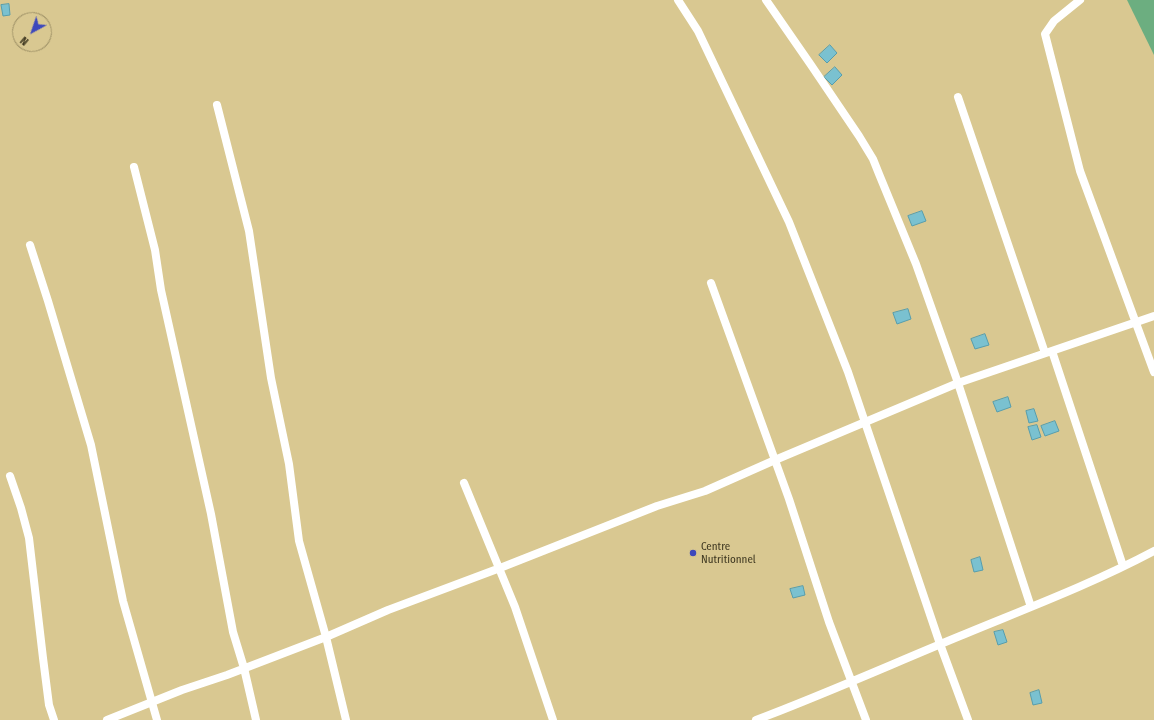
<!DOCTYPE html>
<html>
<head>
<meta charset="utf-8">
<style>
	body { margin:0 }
	#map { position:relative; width:1154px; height:720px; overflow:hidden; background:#d9c891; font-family:"Fira Sans Condensed",sans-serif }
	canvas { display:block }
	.north { position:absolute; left:12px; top:12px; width:40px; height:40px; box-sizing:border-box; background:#d9c891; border:1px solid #9b8e64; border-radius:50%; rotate:220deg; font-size:11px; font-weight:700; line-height:16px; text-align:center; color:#3e3720 }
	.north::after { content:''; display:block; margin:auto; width:14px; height:18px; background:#3d48bc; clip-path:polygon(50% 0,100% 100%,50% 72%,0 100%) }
</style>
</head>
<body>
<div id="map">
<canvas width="1154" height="720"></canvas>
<div class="north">N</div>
</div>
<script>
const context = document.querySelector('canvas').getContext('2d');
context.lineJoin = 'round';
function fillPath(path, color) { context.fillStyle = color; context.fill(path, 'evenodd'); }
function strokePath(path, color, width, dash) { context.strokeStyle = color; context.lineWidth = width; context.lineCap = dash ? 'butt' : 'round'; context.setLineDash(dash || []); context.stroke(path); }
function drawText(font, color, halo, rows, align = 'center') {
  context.font = font + ' "Fira Sans Condensed",sans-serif'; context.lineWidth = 3; context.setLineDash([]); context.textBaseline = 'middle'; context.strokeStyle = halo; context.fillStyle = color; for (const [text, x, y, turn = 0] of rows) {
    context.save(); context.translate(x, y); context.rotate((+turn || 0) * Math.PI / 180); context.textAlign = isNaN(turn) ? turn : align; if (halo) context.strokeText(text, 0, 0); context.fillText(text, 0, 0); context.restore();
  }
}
const green = new Path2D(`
	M1127,0H1154V55Z`);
const building = new Path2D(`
	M9,4L10,15L3,16L1,5Z
	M830,45L837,53L827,63L819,55Z
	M835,67L842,75L832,85L824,77Z
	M922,211L926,221L912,226L908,216Z
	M908,309L911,319L897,324L893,313Z
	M985,334L989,345L975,349L971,339Z
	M1008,397L1011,407L997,412L993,402Z
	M1034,409L1038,421L1029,423L1026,411Z
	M1055,421L1059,431L1045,436L1041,426Z
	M1037,425L1041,437L1032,440L1028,427Z
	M980,557L983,570L974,572L971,560Z
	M803,586L805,595L793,598L790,589Z
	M1003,630L1007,642L998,645L994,632Z
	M1039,690L1042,703L1033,705L1030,693Z`);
const street = new Path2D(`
	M678,0L698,31L789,222L848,372L940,644L968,720
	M766,0L811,65L859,136L873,159L879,174L916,264L958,383L1031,607
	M1080,0L1054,21L1045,34L1080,171L1154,372
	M958,97L1045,353
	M217,105L249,231L271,378L289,464L299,541L326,637L346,720
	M134,167L155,250L161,290L211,514L233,632L244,668L256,720
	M30,245L48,301L91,445L123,601L157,720
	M711,283L789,499L829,622L866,720
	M1052,351L1123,566
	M10,476L21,508L29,538L43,658L49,705L54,720
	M464,483L515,607L553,720
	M107,720L182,690L227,675L326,637L388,610L500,568L657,506L705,491L775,460L958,383L1154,316
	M756,720C825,694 892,664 960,636C1025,609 1092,584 1154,551`);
const markers = [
	[693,553,4,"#3d48bc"]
];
const poiNames = [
	["Centre",701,547],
	["Nutritionnel",701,560]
];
fillPath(green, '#6cae80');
fillPath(building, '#7ac1d0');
strokePath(building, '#579dac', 1);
strokePath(street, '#fff', 8);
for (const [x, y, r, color] of markers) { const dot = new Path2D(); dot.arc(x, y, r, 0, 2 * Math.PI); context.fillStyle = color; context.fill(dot); strokePath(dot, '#d9c891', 1.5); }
drawText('11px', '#3e3720', '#d9c891', poiNames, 'left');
</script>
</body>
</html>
